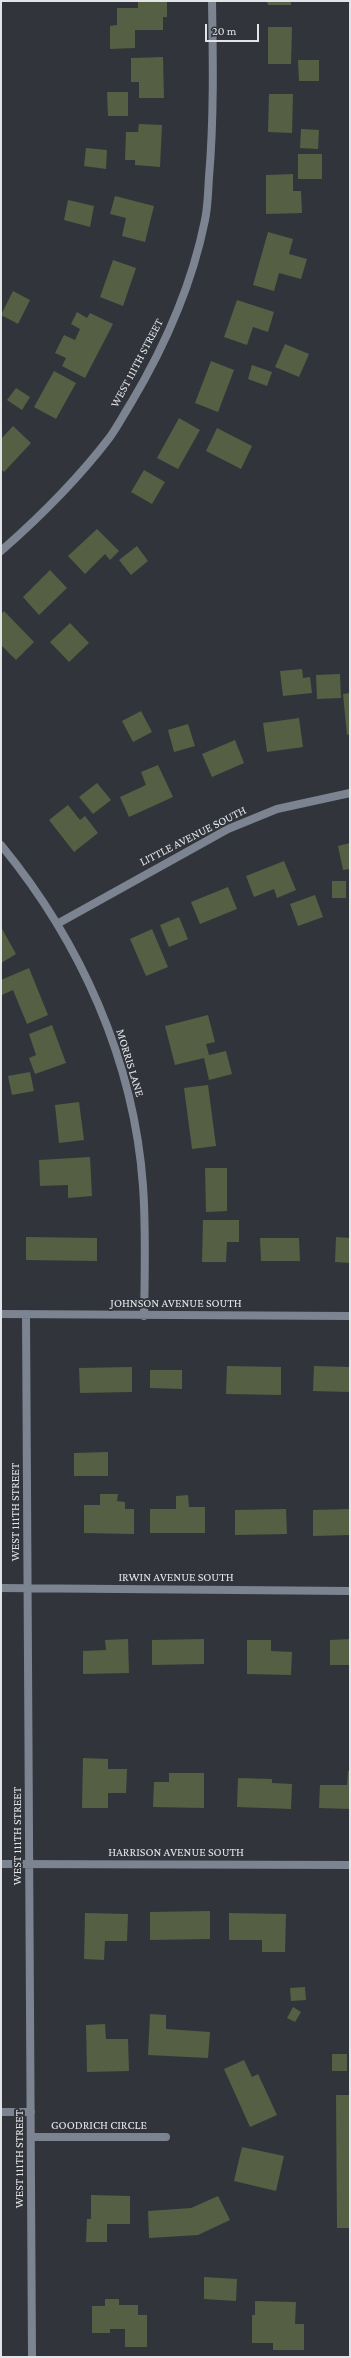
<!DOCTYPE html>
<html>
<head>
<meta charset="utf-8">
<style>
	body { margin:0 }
	#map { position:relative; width:351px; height:2358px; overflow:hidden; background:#31353b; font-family:"Crimson Pro",serif }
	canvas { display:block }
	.frame { position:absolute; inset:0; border:2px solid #e2e4e8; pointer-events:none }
	.scale { position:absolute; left:205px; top:24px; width:54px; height:18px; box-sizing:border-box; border:2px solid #e2e4e8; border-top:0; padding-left:5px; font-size:12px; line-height:14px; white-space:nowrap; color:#e2e4e8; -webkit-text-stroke:3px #31353b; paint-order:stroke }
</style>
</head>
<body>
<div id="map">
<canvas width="351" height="2358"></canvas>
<div class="frame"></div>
<div class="scale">20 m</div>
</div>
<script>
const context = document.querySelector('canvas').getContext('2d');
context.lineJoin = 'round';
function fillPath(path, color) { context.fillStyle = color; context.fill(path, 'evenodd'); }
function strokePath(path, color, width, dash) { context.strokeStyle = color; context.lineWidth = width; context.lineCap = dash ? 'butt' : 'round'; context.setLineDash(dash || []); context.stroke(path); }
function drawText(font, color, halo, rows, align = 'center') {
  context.font = font + ' "Crimson Pro",serif'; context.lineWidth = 4; context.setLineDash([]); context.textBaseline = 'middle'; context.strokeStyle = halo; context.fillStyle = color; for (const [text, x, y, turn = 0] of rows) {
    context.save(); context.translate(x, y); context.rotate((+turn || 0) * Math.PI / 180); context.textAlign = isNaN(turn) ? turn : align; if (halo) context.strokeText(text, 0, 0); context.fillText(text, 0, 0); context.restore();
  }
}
const building = new Path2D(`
	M138,1H167V17H163V30H135V48L110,49V26L117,25V8H138Z
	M267,1H291V5H268Z
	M268,27H292L291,64H268Z
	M163,57L164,98H139V82H131V58Z
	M298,60H319V81H299Z
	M107,92H128V116H108Z
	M269,94H293L292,133L268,132Z
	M139,124L162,125L160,167L135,165V160H125L126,132H138Z
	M301,129L319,130L318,149L300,148Z
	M86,148L107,150L106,169L84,166Z
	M298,154H322V179H298Z
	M293,174V191H301L302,213L266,214V175Z
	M115,196L154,206L145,242L122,236L126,218L110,214Z
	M68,200L94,206L90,227L64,220Z
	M268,232L293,239L289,254L307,259L301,279L279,273L274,291L253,285Z
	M113,260L136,268L123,306L100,297Z
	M13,291L30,300L18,324L1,315Z
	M237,300L274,312L268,332L253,327L247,345L224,337Z
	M77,312L87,318L90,313L113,324L85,378L62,366L66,358L55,353L64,335L75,340L80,329L71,324Z
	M285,344L309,354L299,377L275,367Z
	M211,361L234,370L218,412L195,403Z
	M252,365L272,372L267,386L248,379Z
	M54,371L76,383L56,419L34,407Z
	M16,388L30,397L22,410L7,400Z
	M179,418L200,430L178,469L157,458Z
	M13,426L31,443L4,472L1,469V439Z
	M217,428L252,446L241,469L206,451Z
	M144,470L165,482L152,504L131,492Z
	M97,529L119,551L110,560L105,554L85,574L68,556Z
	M137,546L148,561L131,575L119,560Z
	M50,570L67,588L39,615L23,597Z
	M4,611L34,642L16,660L2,646L1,648V614Z
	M70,623L89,643L69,662L50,642Z
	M302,669L303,678L310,677L312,693L283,696L280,671Z
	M340,674L341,698L317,699L316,675Z
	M350,693V734L347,735L343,694Z
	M141,711L152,732L133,742L122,721Z
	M299,718L303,747L267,752L263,723Z
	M188,724L195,746L174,752L168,730Z
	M235,740L244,763L212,777L202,754Z
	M158,765L173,797L129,817L120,797L146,785L141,772Z
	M97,783L111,800L93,814L79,797Z
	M68,805L80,820L85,816L98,833L74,852L49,820Z
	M350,843V869L343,870L338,846Z
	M284,861L296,890L277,898L274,889L254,897L246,876Z
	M332,881H346V898H332Z
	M228,887L237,909L200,924L191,902Z
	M315,895L323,917L298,926L290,904Z
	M179,917L188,939L169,947L160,925Z
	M1,927L16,954L1,963Z
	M152,929L168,967L146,976L130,939Z
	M29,968L48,1015L27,1024L13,990L2,995L1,980Z
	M208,1015L215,1042L206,1044L209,1055L226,1051L232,1074L209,1080L204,1058L175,1065L165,1026Z
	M52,1025L66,1063L35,1074L29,1058L36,1055L29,1034Z
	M30,1072L34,1091L12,1095L8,1076Z
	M208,1085L216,1146L192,1149L184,1088Z
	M79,1102L84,1140L59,1143L55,1105Z
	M90,1157L92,1196L68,1198V1185L40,1186L39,1160Z
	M205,1168H227V1211L206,1212Z
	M203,1220H239V1242H227L226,1262H202Z
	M26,1237L97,1238V1261L26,1260Z
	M336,1237L350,1238V1263L335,1262Z
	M260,1238H299L300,1261H261Z
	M227,1366L281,1367V1395L226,1394Z
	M314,1366L350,1367V1392L313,1391Z
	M132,1367V1392L80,1393L79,1368Z
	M150,1370H182V1389L150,1388Z
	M108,1452V1476H74V1453Z
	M100,1494H118L117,1501L125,1502V1509H134V1534L84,1533V1505H100Z
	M188,1495L189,1507H205V1533H150V1509H176V1496Z
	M286,1509L287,1534L235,1535V1510Z
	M350,1509V1535L313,1536V1510Z
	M128,1639L129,1673L83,1674V1651L106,1650L105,1640Z
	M204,1639V1664L152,1665V1640Z
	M350,1639V1665H330V1640Z
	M247,1640H271V1651L292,1652L291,1675L247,1674Z
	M83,1758L108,1759V1769H127L126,1793H108V1808H82Z
	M348,1771H350V1809L319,1808L320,1785H347Z
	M169,1773H204V1808L153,1807L154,1782H169Z
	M238,1778L272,1779V1783L292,1784L291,1809L237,1807Z
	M210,1911V1939L150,1940V1912Z
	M85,1913L128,1914L127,1941H105L104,1960L84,1959Z
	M229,1913L286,1914L285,1952H262V1940H229Z
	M305,1987L306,2000L291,2001L290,1988Z
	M293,2007L301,2012L295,2022L287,2018Z
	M150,2014L166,2015V2029L210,2032L208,2058L148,2055Z
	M105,2024L106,2039H128L129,2071L87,2072L86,2025Z
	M332,2054H347V2071H332Z
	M244,2060L252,2077L258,2074L277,2115L250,2127L224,2069Z
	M336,2095H350V2228H337Z
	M242,2147L284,2156L276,2191L234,2181Z
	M91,2195L130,2196V2224H107V2242H86L87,2219H91Z
	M218,2196L230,2220L198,2235L149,2238L148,2211L191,2208Z
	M204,2277L237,2279L236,2301L204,2299Z
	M105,2299H119V2305H138V2315H147V2347H125V2329H110V2333H92V2306H105Z
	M255,2301L296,2302L295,2324H304V2350H273V2343H252V2315H255Z`);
const minor = new Path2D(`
	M1,551C41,516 78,479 110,437C118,426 124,414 131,403C165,346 192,285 205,220C208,206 208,191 209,177C214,118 213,60 212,1
	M1,845C80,941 134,1060 143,1186C146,1229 145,1272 144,1316
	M57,924L228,829L277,809L350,793
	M1,1314L350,1316
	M26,1314L32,2357
	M1,1588L350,1591
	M1,1864L350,1865
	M1,2112H31
	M31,2137H166`);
const streetNames = [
	["WEST 111TH STREET",137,363,-62],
	["LITTLE AVENUE SOUTH",193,836,-27],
	["MORRIS LANE",130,1063,73],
	["JOHNSON AVENUE SOUTH",176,1303],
	["WEST 111TH STREET",15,1512,-90],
	["IRWIN AVENUE SOUTH",176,1577],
	["WEST 111TH STREET",17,1836,-90],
	["HARRISON AVENUE SOUTH",176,1852],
	["GOODRICH CIRCLE",99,2125],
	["WEST 111TH STREET",19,2159,-90]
];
fillPath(building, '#545f43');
strokePath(minor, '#7d8491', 8);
drawText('12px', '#e2e4e8', '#31353b', streetNames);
</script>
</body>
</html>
